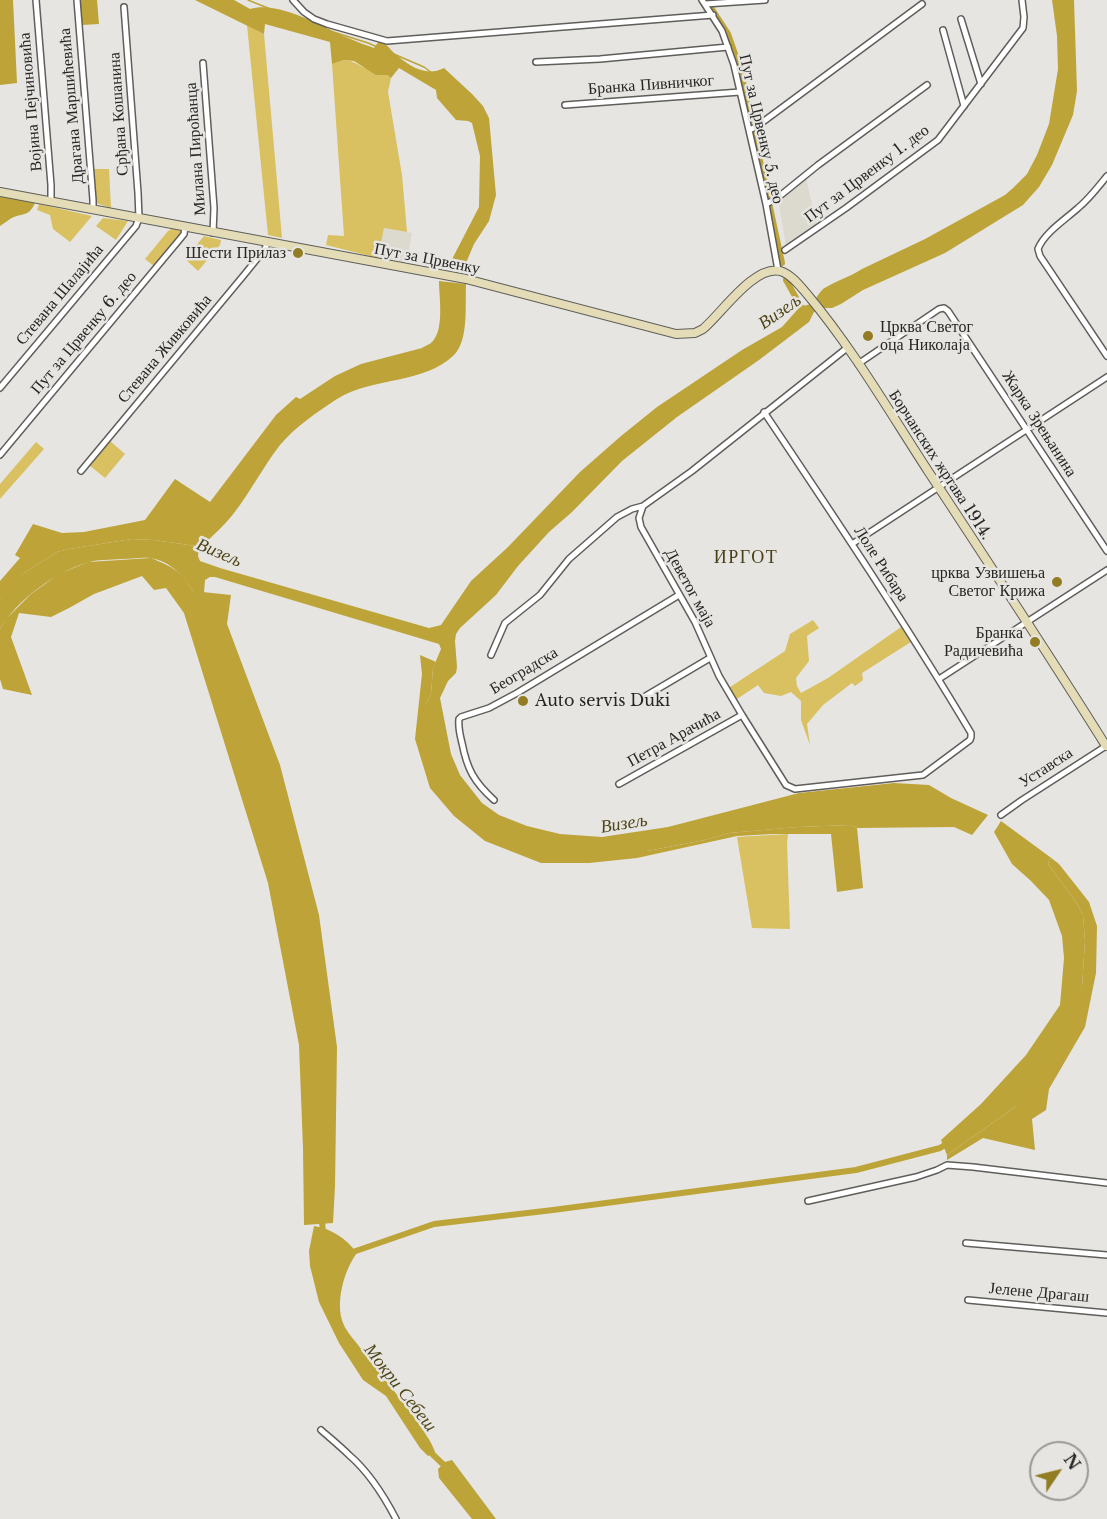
<!DOCTYPE html>
<html>
<head>
<meta charset="utf-8">
<style>
	body { margin:0 }
	#map { position:relative; width:1107px; height:1519px; overflow:hidden; background:#e6e5e1; font-family:"Libre Baskerville",serif }
	canvas { display:block }
	.north { position:absolute; left:1029px; top:1441px; width:60px; height:60px; box-sizing:border-box; background:#e6e5e1; border:2px solid #999996; border-radius:50%; rotate:55deg; font-size:16px; font-weight:700; line-height:24px; text-align:center; color:#262625 }
	.north::after { content:''; display:block; margin:auto; width:21px; height:27px; background:#927d24; clip-path:polygon(50% 0,100% 100%,50% 72%,0 100%) }
</style>
</head>
<body>
<div id="map">
<canvas width="1107" height="1519"></canvas>
<div class="north">N</div>
</div>
<script>
const context = document.querySelector('canvas').getContext('2d');
context.lineJoin = 'round';
function fillPath(path, color) { context.fillStyle = color; context.fill(path, 'evenodd'); }
function strokePath(path, color, width, dash) { context.strokeStyle = color; context.lineWidth = width; context.lineCap = dash ? 'butt' : 'round'; context.setLineDash(dash || []); context.stroke(path); }
function drawText(font, color, halo, rows, align = 'center') {
  context.font = font + ' "Libre Baskerville",serif'; context.lineWidth = 5; context.setLineDash([]); context.textBaseline = 'middle'; context.strokeStyle = halo; context.fillStyle = color; for (const [text, x, y, turn = 0] of rows) {
    context.save(); context.translate(x, y); context.rotate((+turn || 0) * Math.PI / 180); context.textAlign = isNaN(turn) ? turn : align; if (halo) context.strokeText(text, 0, 0); context.fillText(text, 0, 0); context.restore();
  }
}
const built = new Path2D(`
	M806,178L817,225L786,246L778,199Z
	M384,228L412,233L407,263L378,258Z`);
const green = new Path2D(`
	M247,25L264,34L282,238L268,235Z
	M344,60C354,61 354,63 363,67C372,72 383,71 391,78L388,92L402,175L407,232L384,228L378,258L326,245L328,235L344,236L332,64Z
	M93,169H109L111,208L96,203Z
	M39,204L92,216L70,242L53,229L50,215L37,210Z
	M103,218L128,221L116,240L96,226Z
	M173,228L183,230L176,241L154,266L145,259L168,231Z
	M204,236L221,240L220,245L198,271L185,259Z
	M110,441L125,454L105,478L89,465Z
	M36,442L44,449L0,499V484Z
	M813,620L819,628L807,636L809,661L796,678L797,686L801,693L828,678L904,625L914,640L862,673L863,680L855,686L852,683L823,705L807,724L810,745L801,720V701L791,692L781,696L764,693L758,685L734,701L727,689L785,651L790,634Z
	M788,834L787,843L790,929L752,928L737,837Z`);
const forest = new Path2D(`
	M0,0H13L17,83L0,85Z
	M80,0H97L99,24L82,25Z
	M195,0H234L250,9C278,0 323,27 348,38C357,42 366,45 374,48L379,41C386,43 388,47 393,52C408,65 425,78 444,68L472,94L483,106L489,118L496,195L489,221L474,244L463,270L448,267L479,207L480,156L472,123L468,121L456,120L437,98L436,90L399,68L391,78L387,75H376L354,61L344,60L332,64L330,42L265,24L264,34Z
	M0,196L35,203C29,216 25,213 14,217C9,219 5,223 0,226Z
	M439,281L466,284C465,304 469,340 454,355C423,385 374,376 337,399C317,412 295,427 280,445C263,467 251,491 234,513C224,526 211,537 199,549L196,546L154,540L132,539L69,549L57,552L24,573L0,599V581L20,558L15,555L33,524L62,533L84,532L145,520L175,479L210,502L276,415L296,397L300,399L335,376L361,364L422,348C423,347 430,344 431,343C445,331 439,298 439,281Z
	M151,558C172,567 181,570 193,591L231,595L227,624L280,765L319,915L337,1047L335,1186L333,1223L304,1225L303,1148L299,1045L268,883L184,613L166,588L154,590L142,576L94,594L69,608L51,617L19,613L11,637L32,695L3,689L0,679V629L6,619L31,594L59,574L88,562Z
	M420,655L436,662L433,668L431,694L426,704L476,823L647,851L705,840L729,833L797,827L851,825L857,828L863,888L837,892L831,834H773L737,836L637,858L589,863H541L485,841L454,816L430,788L415,739L422,674Z
	M1050,857L1059,864L1089,902L1097,926L1096,973L1085,1027L1049,1089L1046,1110L1032,1119L1035,1150L983,1138L947,1160V1155L1015,1107L1082,987L1085,941L1083,915L1076,902L1048,864Z`);
const water = new Path2D(`
	M1052,0H1074L1077,91L1073,115L1052,165L1039,187L1023,205L945,253L863,290L841,304L832,308H820L814,312L809,322L759,360L677,417L622,461L572,512L549,532L518,566L496,595L460,628L456,634L455,641L457,667L456,673L448,681L440,698L451,754L460,775L482,803L499,815L527,826L560,834L602,837L668,827L799,793L894,783L929,785L951,798L988,815L972,835L954,827L857,828L851,825L798,827L729,833L705,840L647,851L604,857L550,855L513,849L476,823L441,787L432,766L424,738L426,704L431,694L433,668L441,649L439,644L215,577H210L205,580L204,593L195,594C185,577 171,561 150,558C141,557 131,559 122,559C111,560 97,559 86,563C54,573 17,600 0,629V599L11,584L24,573L57,552L69,549L132,539L154,540L196,546L199,549L198,556L200,561L220,568L429,628L441,625L471,581L508,547L580,472L621,436L657,407L742,350L782,327L798,309L803,306L811,304C816,299 818,294 823,289C835,281 850,277 862,269L925,239L1005,195L1013,188L1027,174L1037,155L1049,124L1058,69L1057,36Z
	M1001,821L1050,857L1048,864L1076,902L1083,915L1085,941L1082,987L1060,1049L1015,1107L947,1155L941,1140L981,1104L1026,1055L1060,1005L1064,958L1062,936L1049,900L1031,881L1012,864L994,832Z
	M314,1226C330,1228 347,1239 357,1253C344,1270 335,1303 343,1323C347,1333 356,1342 362,1350C380,1374 399,1396 416,1420C423,1431 431,1440 435,1452L428,1456L420,1448L386,1396L363,1380L339,1343L319,1302L310,1266L309,1251Z
	M452,1460L496,1519H472L439,1478L438,1469L445,1462Z`);
const stream = new Path2D(`
	M248,0L305,23L368,43L424,67L461,95L477,117L487,149V202L478,226L459,257L457,271
	M198,548L264,450L290,420L320,396L345,380L429,357L445,345L454,326L455,285`);
const canal = new Path2D(`
	M706,0L728,34L740,68L782,263
	M786,280L804,312
	M197,588L213,623L253,744L300,913L319,1009L323,1128L321,1206L323,1234
	M350,1253L434,1224L553,1210L856,1170L940,1148L948,1143
	M426,1448L449,1470`);
const street = new Path2D(`
	M36,0L51,185V201
	M77,0L93,200V210
	M293,0L304,12L314,19L327,24L387,41L713,15
	M702,0L722,31L734,65L766,204L778,270
	M705,4L765,0
	M961,19L981,84
	M943,30L964,106
	M536,62L600,59L728,47
	M203,63L214,208L213,233
	M565,105L740,92
	M749,130L756,127L922,4
	M1107,176C1098,187 1089,199 1078,208C1066,219 1044,233 1038,249L1040,256L1107,356
	M766,204L776,199L818,165L927,85
	M785,250L846,208L938,140L1023,28L1024,17L1022,0
	M858,364L939,309L944,308L948,311L1107,551
	M0,388L136,226L139,218L138,193L124,7
	M764,412C835,518 906,624 971,733V737L970,740L923,775L795,789L786,785L742,715L719,676L695,622L641,527L639,518L643,506L692,471L847,348
	M0,455L180,239L184,234L185,227
	M81,471L244,275L265,249L267,243
	M852,544L1107,377
	M491,655L505,623L540,595L569,559L617,517L632,509L643,506
	M939,679L1107,570
	M644,697L710,658
	M619,784L742,715
	M494,800C474,782 467,769 462,743C460,735 458,728 459,719L461,717L489,708L517,693L679,595
	M1001,815L1022,800L1106,746L1107,747
	M808,1201L916,1177L937,1170L947,1165L973,1167L1107,1183
	M966,1243L1107,1255
	M968,1300L1107,1313
	M321,1430C330,1438 340,1446 349,1455C369,1472 384,1496 396,1519`);
const secondary = new Path2D(`
	M0,192L466,279L676,334L695,333L703,329C722,313 754,265 780,271C791,274 800,286 807,294C853,349 889,411 928,471C988,562 1048,653 1106,746L1107,745`);
const markers = [
	[298,253,6,"#927d24"],
	[868,336,6,"#927d24"],
	[1057,582,6,"#927d24"],
	[1035,642,6,"#927d24"],
	[523,701,6,"#927d24"]
];
const streetNames = [
	["Бранка Пивничког",651,85,-4],
	["Војина Пејчиновића",31,102,-95],
	["Драгана Маршићевића",72,106,-95],
	["Срђана Кошанина",119,114,-94],
	["Пут за Црвенку 5. део",761,129,77],
	["Милана Пироћанца",196,149,-94],
	["Пут за Црвенку 1. део",867,174,-37],
	["Пут за Црвенку",427,259,11],
	["Стевана Шалајића",60,295,-50],
	["Пут за Црвенку 6. део",84,333,-50],
	["Стевана Живковића",165,349,-50],
	["Жарка Зрењанина",1039,424,57],
	["Борчанских жртава 1914.",940,465,57],
	["Лоле Рибара",881,564,57],
	["Деветог маја",690,588,61],
	["Београдска",524,671,-31],
	["Петра Арачића",674,738,-29],
	["Уставска",1046,768,-33],
	["Јелене Драгаш",1039,1293,5]
];
const poiNames = [
	["Шести Прилаз",286,253],
	["Црква Светог",880,327,"left"],
	["оца Николаја",880,345,"left"],
	["црква Узвишења",1045,573],
	["Светог Крижа",1045,591],
	["Бранка",1023,633],
	["Радичевића",1023,651],
	["Auto servis Duki",535,701,"left"]
];
const waterNames = [
	["Визељ",780,312,-35],
	["Визељ",219,553,23],
	["Визељ",624,824,-9],
	["Мокри Себеш",400,1388,52]
];
const neighbourhoodNames = [
	["ИРГОТ",746,558]
];
fillPath(built, '#dcd9cf');
fillPath(green, '#d9c060');
fillPath(forest, '#bda338');
fillPath(water, '#bda439');
strokePath(stream, '#bda439', 1.5);
strokePath(canal, '#bda439', 6);
strokePath(street, '#5f5e5b', 8);
strokePath(secondary, '#5f5e5b', 10);
strokePath(street, '#fff', 5);
strokePath(secondary, '#e4dcb6', 8);
for (const [x, y, r, color] of markers) { const dot = new Path2D(); dot.arc(x, y, r, 0, 2 * Math.PI); context.fillStyle = color; context.fill(dot); strokePath(dot, '#e6e5e1', 2); }
drawText('16px', '#262625', '#e6e5e1', streetNames);
drawText('16px', '#262625', '#e6e5e1', poiNames, 'right');
drawText('italic 18px', '#4f4519', '#e6e5e1', waterNames);
context.letterSpacing = '1.5px';
drawText('18px', '#4a4017', '#e6e5e1', neighbourhoodNames);
context.letterSpacing = '0px';
</script>
</body>
</html>
